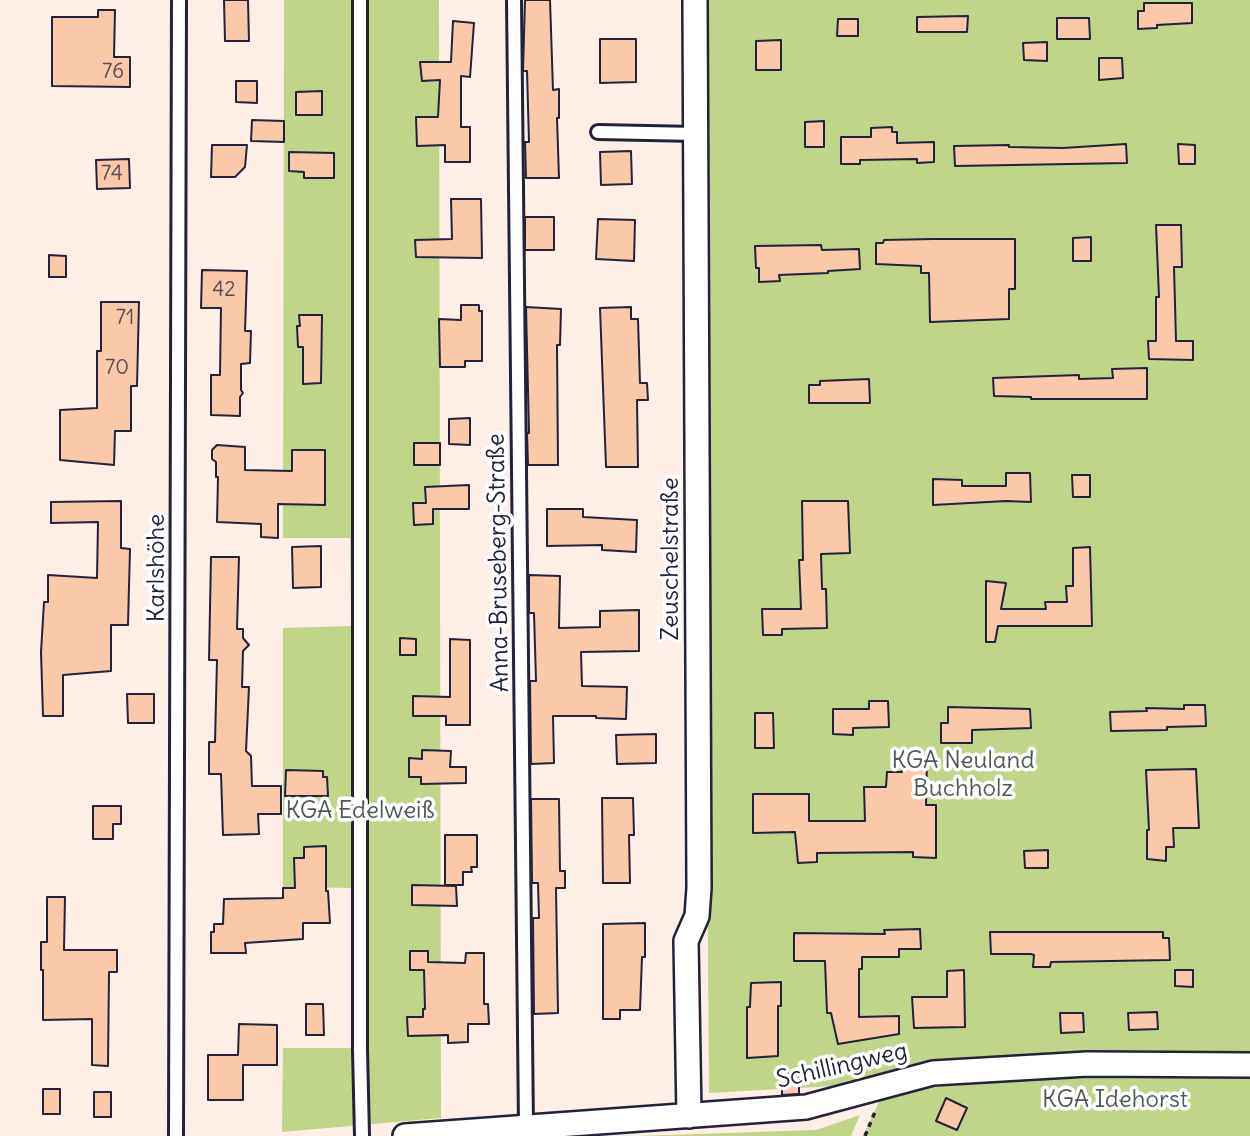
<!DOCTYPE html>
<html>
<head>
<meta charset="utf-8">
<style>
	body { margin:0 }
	canvas { display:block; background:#fdefe5 }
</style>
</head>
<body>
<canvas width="1250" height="1136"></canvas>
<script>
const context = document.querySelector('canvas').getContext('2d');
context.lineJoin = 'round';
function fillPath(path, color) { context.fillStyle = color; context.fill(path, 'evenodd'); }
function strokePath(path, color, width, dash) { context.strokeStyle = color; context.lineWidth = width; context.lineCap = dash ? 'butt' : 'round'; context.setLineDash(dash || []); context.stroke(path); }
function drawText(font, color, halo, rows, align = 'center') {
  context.font = font + ' Delius,sans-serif'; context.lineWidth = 7; context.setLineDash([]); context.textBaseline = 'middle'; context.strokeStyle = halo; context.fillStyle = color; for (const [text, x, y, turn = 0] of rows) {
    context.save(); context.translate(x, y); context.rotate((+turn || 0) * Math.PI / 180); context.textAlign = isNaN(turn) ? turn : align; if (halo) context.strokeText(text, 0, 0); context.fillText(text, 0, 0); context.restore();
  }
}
const green = new Path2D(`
	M284,0H439L441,1118L282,1132L283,1048H351L352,888L283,887V628L351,626L350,538H283Z
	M701,0H1250V1136H863L888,1083L709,1093Z
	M860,1115L851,1136H637L816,1130Z`);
const building = new Path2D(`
	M224,0H248L249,41H225Z
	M525,0H550L553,90L559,89V118H557L559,178H526L525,142H529L527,71H523Z
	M1144,3H1192V23L1157,25V28L1138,29V11H1144Z
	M98,10H115L114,57H130V87L52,86V17H98Z
	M968,16L967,32H917V17Z
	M1057,18H1089L1090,39H1057Z
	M838,19H858V36H837Z
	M453,21L474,23L470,77L461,76V127H470V162H445V145L417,146L416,117H438L440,80L422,81L420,62H451Z
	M600,39H636V82L600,83Z
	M781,40V70H756V41Z
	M1047,42V61L1024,60L1023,43Z
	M1099,58H1122L1123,78L1099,80Z
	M236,81H257V103L236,102Z
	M322,91V115H296V92Z
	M252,120L284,121V142L251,141Z
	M824,121V147H805V122Z
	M892,127V132H897V143L934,142V162L917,163V159L860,160V164H841V137H871V128Z
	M1126,144L1127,163L955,166L954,146L1009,145V147L1063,148Z
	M1178,144L1195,145V164H1179Z
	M212,145H247L245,167L235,177H211Z
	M631,151L632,184L601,185L600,152Z
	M289,152L334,153V178H304V172L289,171Z
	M129,159L130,188L97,189L96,160Z
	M451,199H481L482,258L416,257L415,240L452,239Z
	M525,217H554V250H525Z
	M598,219L635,220L634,261L596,259Z
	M1156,225H1181L1182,267H1174L1176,341H1193V360L1149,359L1148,341H1156V297H1159Z
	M1091,237V261H1073V238Z
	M933,239H1015V289H1009V319L930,322L929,273H921V266L876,264V243H883L884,240Z
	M821,245L822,250L859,249L860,269L828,271V273L779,275L780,281L759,282V268H756L755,246Z
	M49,255L66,256V277H49Z
	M202,270L247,271L245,331H251L250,363L241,364V390L243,393L240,397V416L211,415V375H220L221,308H201Z
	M101,302H139L137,386H131V431H115L114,465L60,460V410L97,408V351H101Z
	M461,305H479V311H482V361H465V367H440L439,319L461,320Z
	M526,307L561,309L560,345H557L558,465H528L527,433H529Z
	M631,307V319H638L640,383H647L648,400H637L638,467H606L600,308Z
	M299,315H322L321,383L303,384V347H298L297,326H300Z
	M1147,368V399H1031V397L994,396L993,378L1079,375V379L1113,378L1112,369Z
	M869,379L870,403H809V385H820V381Z
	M470,418V445L449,444V419Z
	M414,443H440V465H414Z
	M217,445L245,447V470L292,471V450H325V505L278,504V538L261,537V524L217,522L218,477H216V462L212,459V450Z
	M1006,473H1030L1031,502L1006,501L933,505V479L962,480V486H1006Z
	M1072,475H1090V497H1073Z
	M469,485V509H433V524L414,525L413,503H426L425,487Z
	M121,501V548L130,549L128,625H111V671L63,675V716H43L41,652L44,602H48V575L97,578L98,522L51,523V502Z
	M802,501H848L850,553L821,554L822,589H826L827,628L782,629V635H763L762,609H801L799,560H803Z
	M547,509H583V517L637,520L636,552L602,550V545L547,546Z
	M321,546V587L293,588L292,547Z
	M1090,547L1092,626H998L995,642H986V581L1006,583L1001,609H1046L1045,602H1067L1066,586H1073V548Z
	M211,557H239L237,629H243V638L249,645L243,651L242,687H249L246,751L251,756L252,786H281V814H258L259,834L223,835L221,774H209V742H215L217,660H209Z
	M529,575L560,576L559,628L600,627V611L639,610V651L581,652L582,686L627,687L626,719L596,718V716H553L554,763L531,764L530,681H536L534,613H529Z
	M400,638L416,639V655H400Z
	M450,639L470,640V725H446V716H413V696L450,697Z
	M127,694H154V723H128Z
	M869,701H888L889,727L853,728V735L833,734V709H869Z
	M1184,705H1205L1206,726L1167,727V730L1111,731L1110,712L1147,711L1146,708L1184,709Z
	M948,707L1030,709L1031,728L972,730V743H941V723H948Z
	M755,713H773L774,748H755Z
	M656,734V763L617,764L616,735Z
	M422,750L451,751L450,767H466V783L421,784V777H409V758L422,759Z
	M901,759H927L926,805H936V858L913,857V852L817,853V862L798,863L795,832L753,833V794H809V821H865L864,787H886L887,772H902Z
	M1196,769L1199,828H1173L1174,847H1166V861L1147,859V830H1149L1146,770Z
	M286,770L323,771V777H327L328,796H285Z
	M602,798H633L634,835H629L630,883H603Z
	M531,799H559L560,871H565V888H556L558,1013L534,1014L533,918H539L538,883H532Z
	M93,806H121V824H113V839H93Z
	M445,835H477V867H471L472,872H463V885H445Z
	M326,846V891H328L330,923H303V939L245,943L246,953H211V932H214V924H223L224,899L283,898V888H295L294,858H304V847Z
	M1048,850V868H1025L1024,851Z
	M412,885L456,886L457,906L412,905Z
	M47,897H65L64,950H117V972H109L108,1066L92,1065V1019L43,1020V970H41V942H47Z
	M645,923V957H642L640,1010H620V1019H603V924Z
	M920,929L921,949H899V957H862V969H859V1017L899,1016V1034L838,1044L831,1013H827L825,961H794V933L885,934L884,930Z
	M990,932H1163V938H1169L1170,960L1051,962L1050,967H1033L1034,955L1031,954H991Z
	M410,951H428V962L465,963L466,953H484V1004H488L489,1024H468V1042L448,1043V1035L408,1036L407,1017H423V1009H425L424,970H410Z
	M964,970L965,1027L914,1028L912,997H947V971Z
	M1175,970H1193V987L1175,986Z
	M781,982V1006H778V1056L747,1058V1007H750L751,983Z
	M306,1004H323L324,1035H306Z
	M1157,1012L1158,1029L1129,1030L1128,1013Z
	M1060,1013H1083L1084,1032L1061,1033Z
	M239,1024L277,1025V1065H243V1100H208V1055H238Z
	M782,1073H799V1094L782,1095Z
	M43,1089H60V1114H43Z
	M94,1092H111V1117H94Z
	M946,1098L967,1108L957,1130L936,1121Z`);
const path = new Path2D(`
	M865,1136L875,1112`);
const service = new Path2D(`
	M360,0V1050L362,1136
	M514,0L526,1126
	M598,132L696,134
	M176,1136L179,0`);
const minor = new Path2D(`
	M689,1116L686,941L697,916L699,888L695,0
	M405,1136L806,1107L933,1073L1087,1064L1250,1065`);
const numberNames = [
	["76",113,72],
	["74",112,174],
	["42",224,290],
	["71",125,318],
	["70",117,368]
];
const streetNames = [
	["Zeuschelstraße",671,559,-90],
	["Anna-Bruseberg-Straße",499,563,-91],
	["Karlshöhe",157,568,-90],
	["Schillingweg",842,1066,-13]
];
const parkNames = [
	["KGA Neuland",963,761],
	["Buchholz",963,789],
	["KGA Edelweiß",360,811],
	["KGA Idehorst",1115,1100]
];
fillPath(green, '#c0d58a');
fillPath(building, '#f9c9a9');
strokePath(building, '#22223b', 2);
strokePath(service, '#22223b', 18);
strokePath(minor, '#22223b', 28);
strokePath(path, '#22223b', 3.5, [5, 5]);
strokePath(service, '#fff', 12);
strokePath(minor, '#fff', 23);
drawText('21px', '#584c56', null, numberNames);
drawText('24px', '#22223b', '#fff', streetNames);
drawText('24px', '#515853', '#fff', parkNames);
</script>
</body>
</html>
